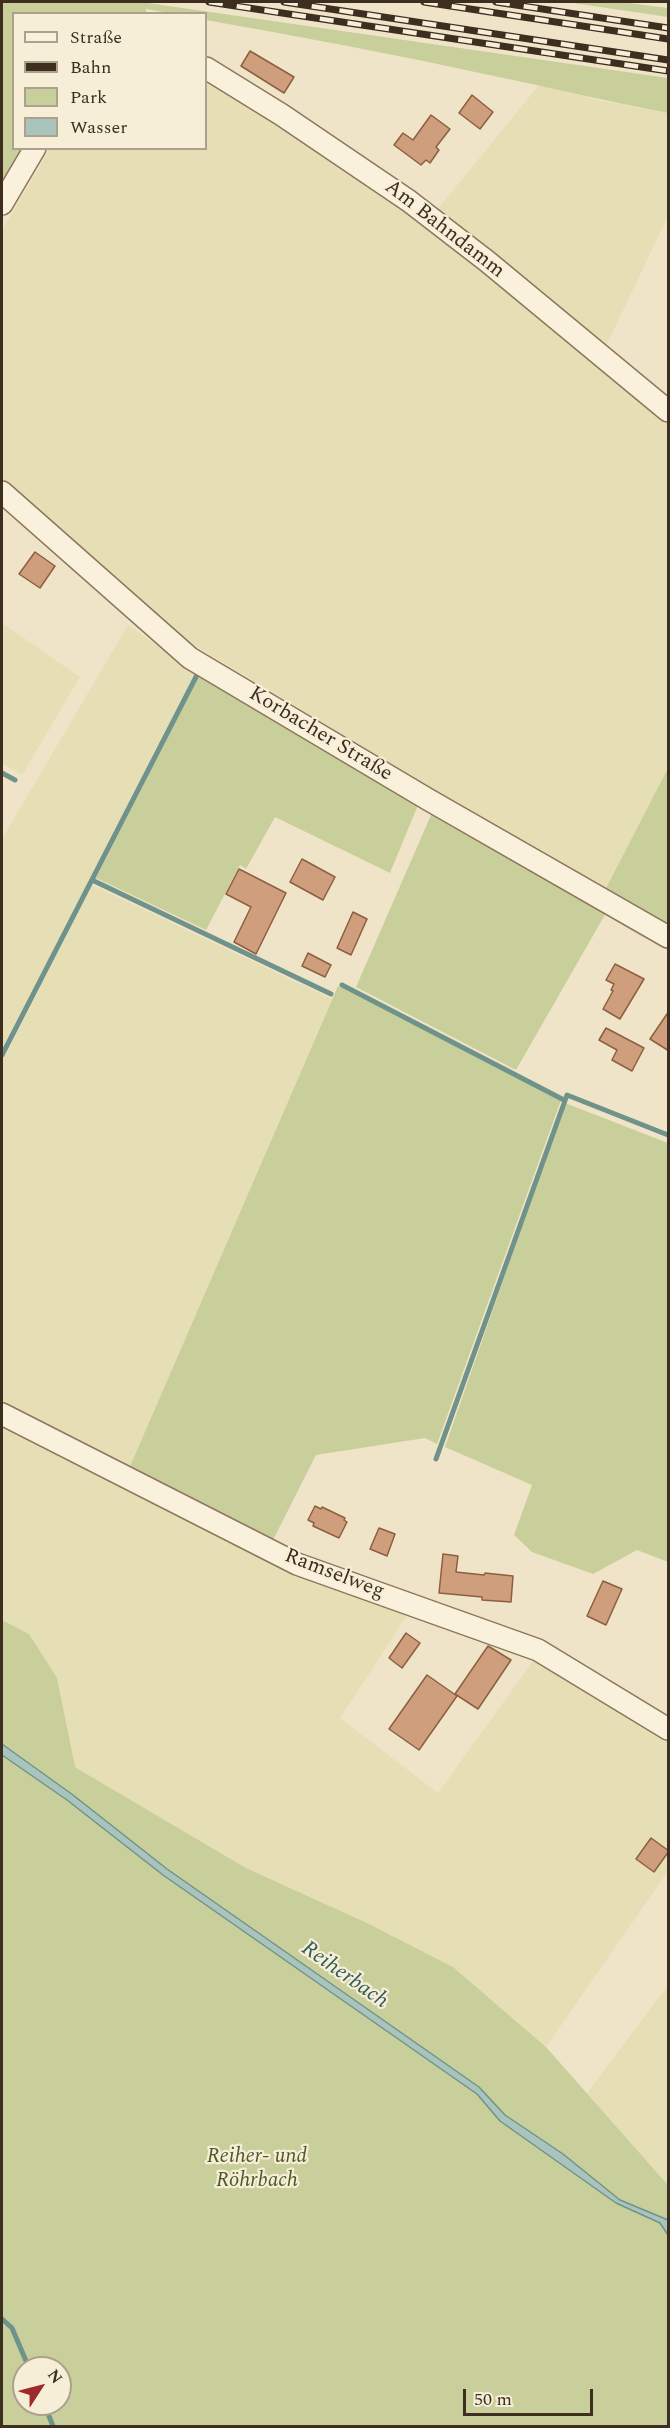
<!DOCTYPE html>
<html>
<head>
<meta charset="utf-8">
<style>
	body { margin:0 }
	#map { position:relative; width:670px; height:2428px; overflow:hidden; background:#f0e4c8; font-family:Spectral,serif }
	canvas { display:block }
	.frame { position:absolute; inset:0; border:3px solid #3d2e20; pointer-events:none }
	.legend { position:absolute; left:12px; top:12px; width:195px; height:138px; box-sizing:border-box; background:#f7eed8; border:2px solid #ada18e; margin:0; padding:8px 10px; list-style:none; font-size:18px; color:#3d2e20 }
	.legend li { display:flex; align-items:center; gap:12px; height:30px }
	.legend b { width:30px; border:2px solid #ada18e }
	.north { position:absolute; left:12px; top:2356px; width:60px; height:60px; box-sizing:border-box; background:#f7eed8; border:2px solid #ada18e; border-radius:50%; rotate:54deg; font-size:16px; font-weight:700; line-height:24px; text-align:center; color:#3d2e20 }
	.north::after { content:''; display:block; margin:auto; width:21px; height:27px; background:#9e2a2b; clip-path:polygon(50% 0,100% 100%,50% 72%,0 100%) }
	.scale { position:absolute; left:463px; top:2389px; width:130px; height:27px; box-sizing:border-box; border:3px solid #3d2e20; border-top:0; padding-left:8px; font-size:18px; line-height:21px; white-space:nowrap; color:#3d2e20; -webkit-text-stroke:4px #f7eed8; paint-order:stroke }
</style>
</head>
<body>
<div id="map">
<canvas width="670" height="2428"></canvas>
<div class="frame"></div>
<ul class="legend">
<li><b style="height:8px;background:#faf1dc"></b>Straße</li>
<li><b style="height:8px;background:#3d2e20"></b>Bahn</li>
<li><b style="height:16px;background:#c9cf9b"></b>Park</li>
<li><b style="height:16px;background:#a9c4bc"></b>Wasser</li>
</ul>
<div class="north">N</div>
<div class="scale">50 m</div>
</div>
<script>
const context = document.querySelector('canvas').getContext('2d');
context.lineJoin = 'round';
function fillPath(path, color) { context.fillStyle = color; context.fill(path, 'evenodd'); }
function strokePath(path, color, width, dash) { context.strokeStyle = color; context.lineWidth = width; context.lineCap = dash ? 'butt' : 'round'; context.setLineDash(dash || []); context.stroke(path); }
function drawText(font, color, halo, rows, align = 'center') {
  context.font = font + ' Spectral,serif'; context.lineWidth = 4.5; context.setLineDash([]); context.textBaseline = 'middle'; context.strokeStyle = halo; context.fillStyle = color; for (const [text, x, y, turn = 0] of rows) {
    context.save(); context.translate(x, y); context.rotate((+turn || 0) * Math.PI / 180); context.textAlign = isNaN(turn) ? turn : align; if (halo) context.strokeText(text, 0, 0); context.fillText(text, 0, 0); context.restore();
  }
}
const farmland = new Path2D(`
	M206,76L380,190L484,268L668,421V768L604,892L176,634L2,481V230L50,149L206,148Z
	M539,85L602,101L668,113V216L606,346L437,210Z
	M2,623L80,677L22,775L2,763Z
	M128,625L195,673L2,1049V839Z
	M92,885L332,999L128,1471L2,1404V1062Z
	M2,1424L408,1614L340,1718L438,1793L536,1657L668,1737V1871L546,2047L453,1967L367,1923L246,1868L74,1766L29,1634L2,1620Z
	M668,1985V2185L587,2093Z`);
const green = new Path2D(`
	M2,2H141L668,78V113C610,102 552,88 494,76C398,55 302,37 206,20V14L169,13L146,9V14H14V148L28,149L2,193Z
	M566,2H621L668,8V17Z
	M199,676L418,805L390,873L275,817L246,869L240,865L206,930L96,878Z
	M668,768V928L604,892Z
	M431,815L606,913L516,1070L356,987Z
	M338,986L561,1100L437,1444L425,1438L316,1455L272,1542L128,1471Z
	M565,1103L668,1143V1562L637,1550L593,1574L532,1552L514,1535L532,1485L445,1447Z
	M2,1620L29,1634L57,1678L75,1767L246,1868L367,1923L453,1967L546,2047L668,2185V2426H2ZM24,2368H60V2404H24Z`);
const water = new Path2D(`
	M2,1744L73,1795L167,1869L479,2087L505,2115L563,2154L620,2200L668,2220V2235L660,2223L616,2203L500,2121L477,2094L163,1875L67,1800L2,1755Z`);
const stream = new Path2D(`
	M2,773L15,780
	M92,880L331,994
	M342,985L564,1100
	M2,1055L197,675
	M436,1459L567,1095L668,1135
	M2,2319L12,2328L29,2368
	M44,2404L53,2426`);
const building = new Path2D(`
	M250,51L294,77L284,93L241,66Z
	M472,95L493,112L480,129L459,113Z
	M431,115L450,129L436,147L439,150L430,163L426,160L421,165L394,145L403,133L413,140Z
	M35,552L55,566L40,588L19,574Z
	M302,859L335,877L323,900L290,882Z
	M239,869L286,893L256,954L234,942L251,907L226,894Z
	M353,912L367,919L351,955L337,948Z
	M308,953L331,965L325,977L302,966Z
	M615,964L644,979L620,1019L603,1009L613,991L611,990L614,984L606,980Z
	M669,1011V1051L650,1039Z
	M606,1028L644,1048L632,1071L612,1060L617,1050L599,1040Z
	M315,1506L321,1509L322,1507L345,1518L344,1520L347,1522L339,1538L313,1526L314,1523L308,1520Z
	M379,1528L395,1534L387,1556L370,1549Z
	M443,1554L458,1556L456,1572L484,1575L485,1573L513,1576L511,1602L482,1600V1597L439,1593Z
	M603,1581L622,1589L606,1625L587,1616Z
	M406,1633L420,1643L402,1668L389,1658Z
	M488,1646L511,1660L478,1709L455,1694Z
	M427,1675L457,1696L419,1750L389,1729Z
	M651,1838L669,1851L654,1872L636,1859Z`);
const minor = new Path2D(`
	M206,68L282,115L409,201L488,262L668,411
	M2,204L35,148
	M2,492L190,658L429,800L668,937
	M2,1414L297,1564L538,1650L668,1729`);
const rail = new Path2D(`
	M209,2L668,71
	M284,2L668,60
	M424,2L668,39
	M496,2L668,28`);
const streetNames = [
	["Am Bahndamm",444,230,38],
	["Korbacher Straße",320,735,31],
	["Ramselweg",334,1575,21]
];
const parkNames = [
	["Reiher- und",257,2158],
	["Röhrbach",257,2182]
];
const waterNames = [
	["Reiherbach",344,1976,35]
];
fillPath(farmland, '#e6deb5');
fillPath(green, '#c9cf9b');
fillPath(water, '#a9c4bc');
strokePath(water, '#6f938a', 1.5);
strokePath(stream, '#6f938a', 5);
fillPath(building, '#cf9f7d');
strokePath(building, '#8d5f41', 1.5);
strokePath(minor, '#8d765c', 24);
strokePath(minor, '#faf1dc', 21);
strokePath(rail, '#3d2e20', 7);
strokePath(rail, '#f7eed8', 4.5, [14]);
drawText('21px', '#3d2e20', '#f7eed8', streetNames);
drawText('italic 21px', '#4d5a26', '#f7eed8', parkNames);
drawText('italic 22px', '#2f5d5a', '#f7eed8', waterNames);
</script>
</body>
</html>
